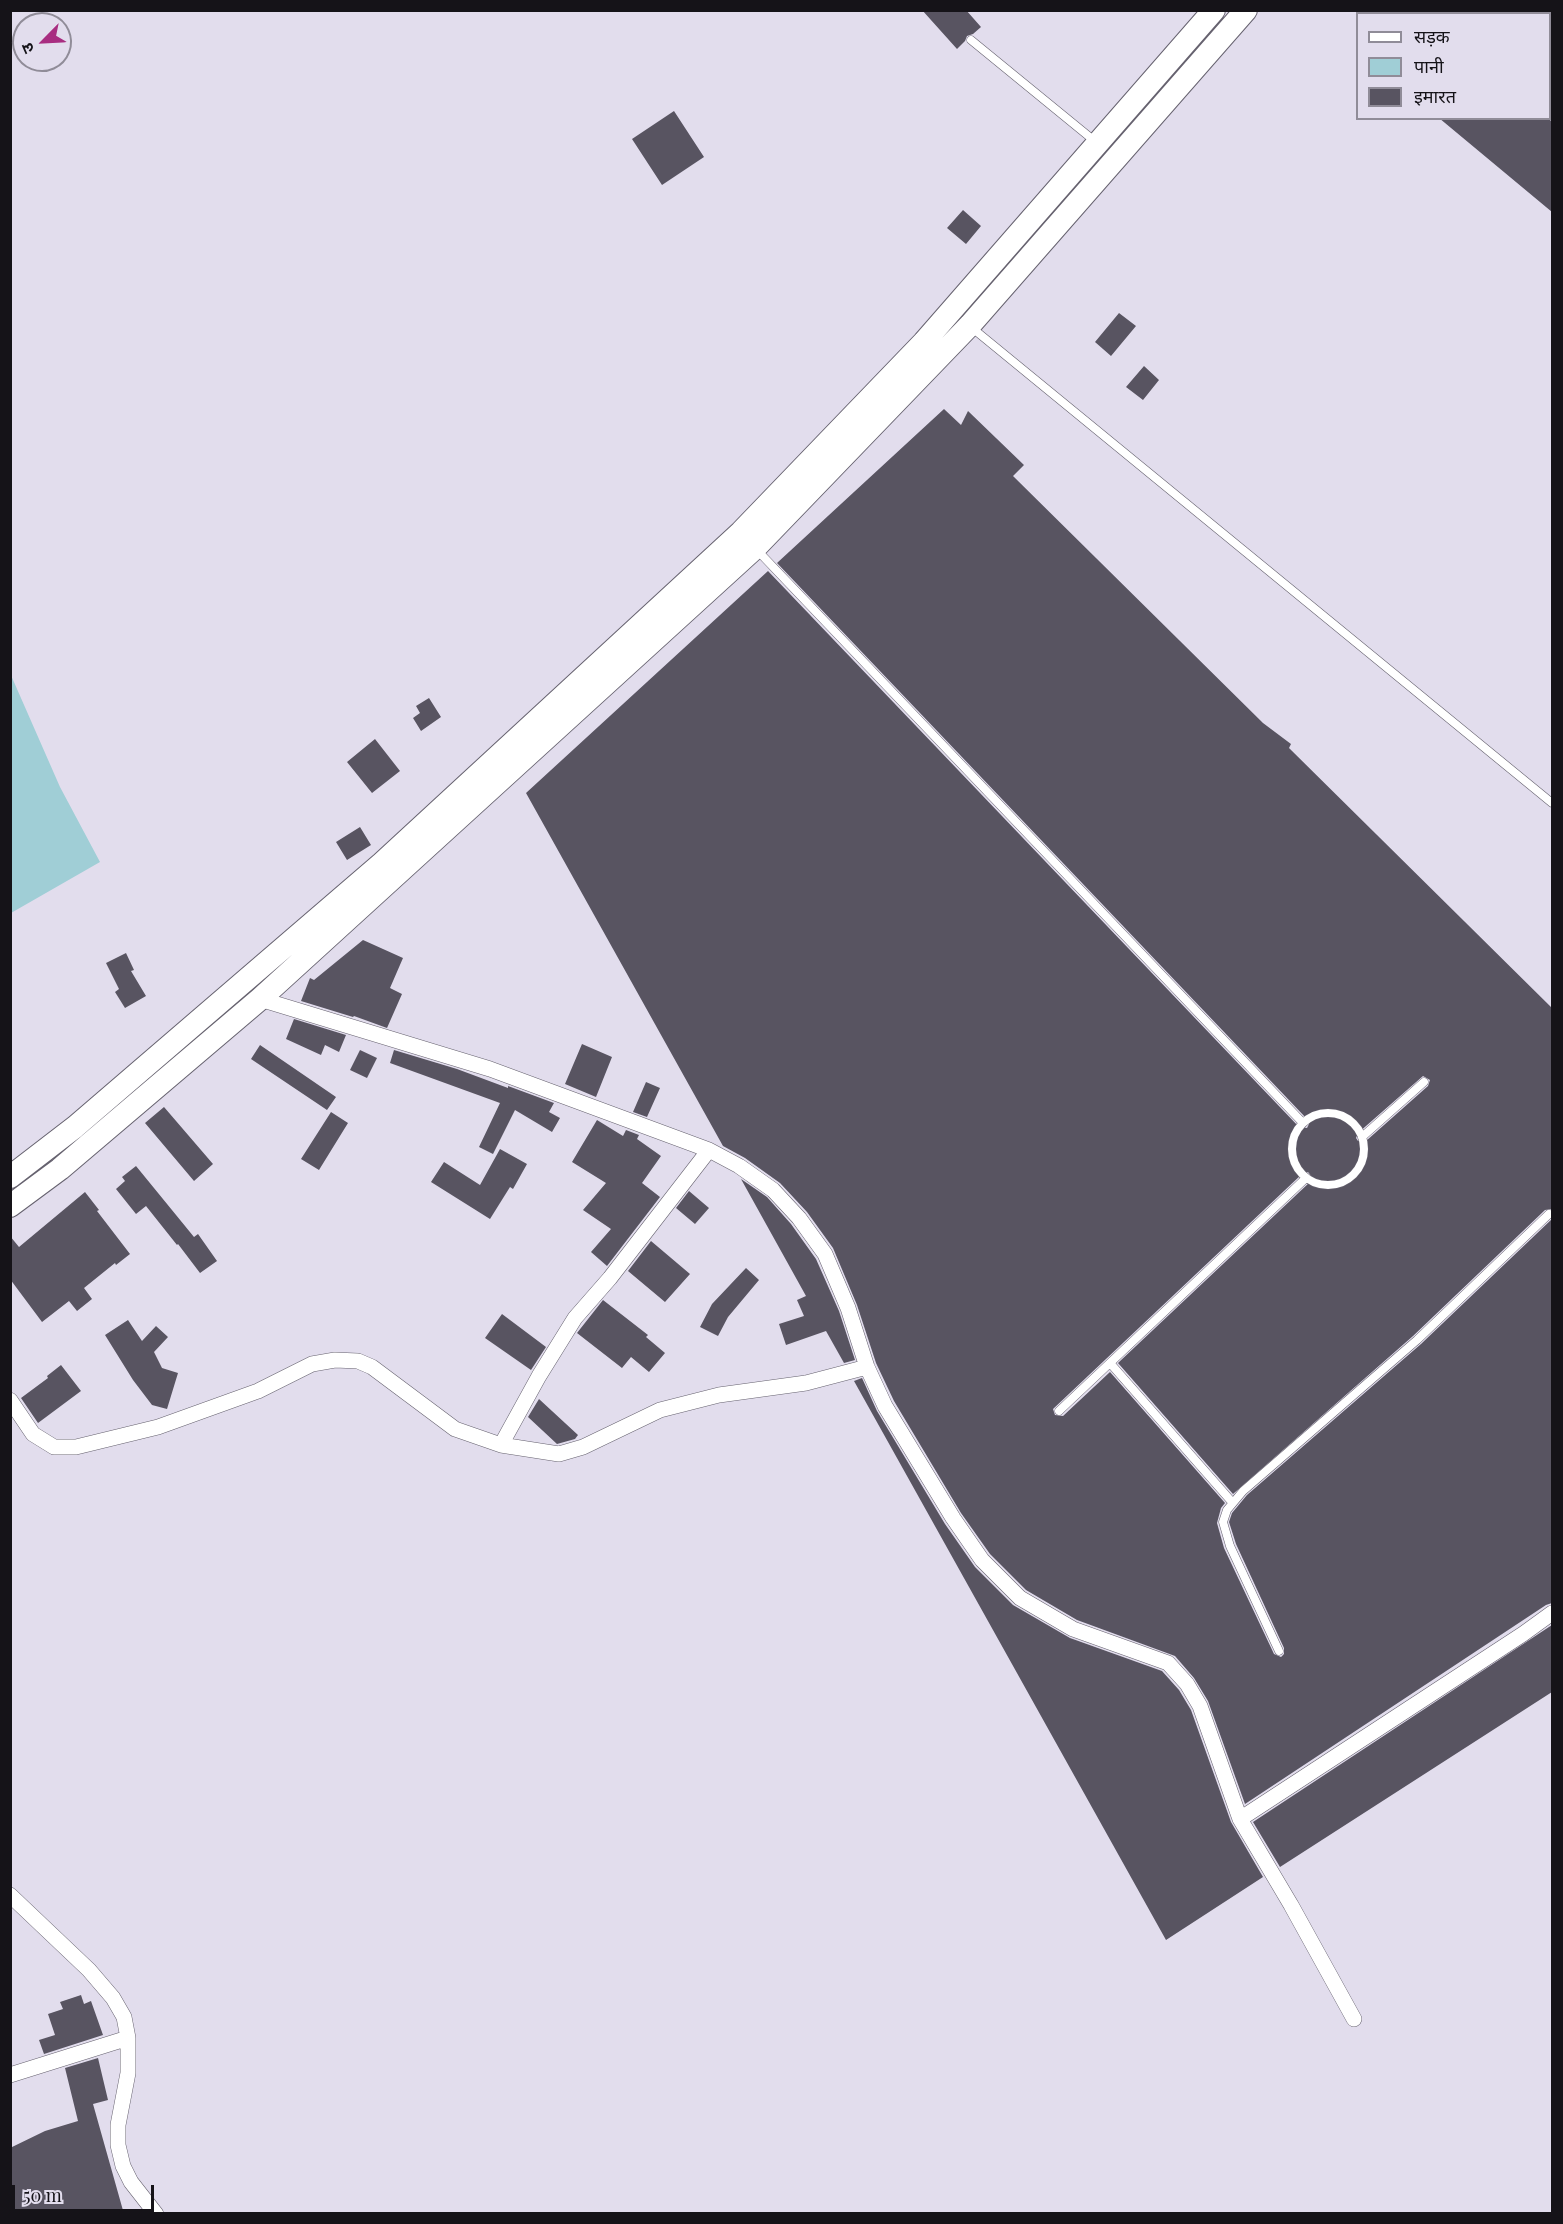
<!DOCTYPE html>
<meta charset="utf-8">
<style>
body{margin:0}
#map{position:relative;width:1563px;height:2224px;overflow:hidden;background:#e2dded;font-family:"Playfair Display","Noto Sans Devanagari",serif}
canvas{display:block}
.frame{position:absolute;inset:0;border:12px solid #151318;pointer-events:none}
.legend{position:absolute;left:1356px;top:12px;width:195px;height:108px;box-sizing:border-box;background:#e2dded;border:2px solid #908c98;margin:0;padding:8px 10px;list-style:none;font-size:18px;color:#151318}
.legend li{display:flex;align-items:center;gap:12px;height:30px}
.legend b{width:30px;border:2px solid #908c98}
.north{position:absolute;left:12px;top:12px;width:60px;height:60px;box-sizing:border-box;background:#e2dded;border:2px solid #908c98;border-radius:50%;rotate:246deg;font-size:16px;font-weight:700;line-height:24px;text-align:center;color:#151318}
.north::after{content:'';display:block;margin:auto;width:21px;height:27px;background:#a82d81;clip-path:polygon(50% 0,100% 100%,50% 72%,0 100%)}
.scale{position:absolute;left:12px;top:2185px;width:142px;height:27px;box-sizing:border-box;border:3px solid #151318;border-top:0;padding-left:8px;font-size:18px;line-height:21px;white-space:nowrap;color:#151318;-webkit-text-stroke:4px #e2dded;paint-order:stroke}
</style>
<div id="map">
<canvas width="1563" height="2224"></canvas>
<div class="frame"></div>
<ul class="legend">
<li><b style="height:8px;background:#fff"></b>सड़क</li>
<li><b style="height:16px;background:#a0ced6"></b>पानी</li>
<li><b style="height:16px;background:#585461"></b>इमारत</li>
</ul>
<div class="north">उ</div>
<div class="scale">50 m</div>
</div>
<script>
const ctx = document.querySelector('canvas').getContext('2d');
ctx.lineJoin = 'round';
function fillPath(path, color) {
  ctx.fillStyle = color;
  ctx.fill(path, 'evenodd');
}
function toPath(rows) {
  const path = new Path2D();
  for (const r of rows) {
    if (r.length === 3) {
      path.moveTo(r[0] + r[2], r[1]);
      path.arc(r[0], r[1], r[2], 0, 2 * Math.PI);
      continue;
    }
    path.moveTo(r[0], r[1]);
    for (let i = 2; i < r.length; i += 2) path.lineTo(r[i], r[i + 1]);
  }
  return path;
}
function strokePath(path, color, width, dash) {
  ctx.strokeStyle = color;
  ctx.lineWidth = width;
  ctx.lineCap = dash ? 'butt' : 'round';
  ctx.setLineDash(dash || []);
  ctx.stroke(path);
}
fillPath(toPath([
 [10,673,60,787,100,862,11,913]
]), '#a0ced6');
fillPath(toPath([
 [922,10,966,10,981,27,973,34,967,36,965,41,957,49],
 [674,111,704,157,662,185,632,139],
 [1439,118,1548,118,1552,122,1552,212],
 [963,210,981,226,966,244,947,228],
 [1119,313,1136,326,1111,356,1095,342],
 [1144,366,1159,380,1143,400,1126,387],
 [944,409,961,425,968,411,1024,465,1013,476,1263,723,1291,744,1289,748,1552,1008,1552,1209,1545,1210,1413,1336,1233,1494,1118,1363,1310,1182,1312,1177,1308,1172,1302,1174,1053,1409,1055,1415,1063,1416,1110,1372,1225,1503,1221,1508,1217,1523,1224,1548,1274,1654,1281,1657,1284,1654,1284,1648,1236,1544,1229,1522,1232,1513,1247,1495,1421,1344,1552,1219,1552,1603,1546,1605,1245,1804,1208,1701,1194,1678,1175,1656,1077,1620,1026,1590,990,1554,961,1513,894,1401,876,1363,857,1305,833,1248,807,1212,780,1183,745,1158,723,1146,526,793,768,571,1299,1127,1307,1128,1309,1124,1307,1119,777,563],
 [1423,1076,1430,1080,1428,1086,1366,1141,1358,1141,1356,1138,1358,1133],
 [429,698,441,717,421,731,413,718,420,713,416,706],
 [375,739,400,771,372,793,347,762],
 [360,827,371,845,347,860,336,842],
 [363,940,403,958,390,988,402,994,387,1028,354,1016,353,1017,301,1001,310,978,314,980],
 [126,953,134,970,131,971,146,996,125,1008,115,992,119,989,106,963],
 [294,1019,346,1035,339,1052,325,1045,321,1055,286,1039],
 [582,1044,612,1057,596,1097,565,1084],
 [260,1045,336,1097,327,1110,251,1059],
 [360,1050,377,1058,367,1078,350,1070],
 [394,1050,457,1069,508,1088,508,1086,554,1103,549,1112,560,1118,552,1132,515,1110,493,1154,479,1147,500,1103,390,1063],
 [646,1082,660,1088,647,1117,633,1112],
 [164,1107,213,1164,194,1181,145,1123],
 [331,1112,348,1123,319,1170,301,1159],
 [597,1120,623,1136,626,1130,639,1135,637,1139,661,1156,642,1183,660,1197,607,1266,591,1252,611,1229,583,1210,606,1183,572,1162],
 [500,1149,527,1164,513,1189,510,1187,490,1219,431,1182,444,1162,480,1185],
 [136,1166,194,1237,198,1234,217,1261,200,1273,178,1244,177,1245,146,1206,136,1214,116,1189,125,1181,122,1177],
 [741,1179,767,1197,791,1224,816,1259,839,1311,855,1360,844,1363,826,1331,786,1345,779,1324,804,1316,797,1300,806,1296],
 [689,1191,709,1208,695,1224,676,1208],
 [85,1192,99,1210,97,1211,130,1254,116,1265,115,1263,84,1288,92,1299,77,1311,69,1301,42,1322,10,1279,10,1236,19,1247],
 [651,1241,690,1274,665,1302,628,1271],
 [746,1268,759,1280,728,1317,718,1336,700,1327,712,1304],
 [603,1300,648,1335,646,1337,665,1353,649,1372,631,1357,622,1368,577,1333],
 [502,1314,546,1347,531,1370,485,1338],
 [128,1320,142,1341,156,1326,168,1337,154,1352,162,1368,178,1373,167,1409,152,1405,133,1380,105,1335],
 [61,1365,81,1391,38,1423,21,1398,48,1378,47,1376],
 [862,1378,877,1411,945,1524,975,1567,1013,1605,1070,1638,1162,1671,1179,1690,1191,1710,1231,1822,1263,1877,1166,1940,854,1381],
 [539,1399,578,1435,575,1439,557,1444,528,1417],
 [1552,1625,1552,1692,1280,1867,1253,1822],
 [81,1995,84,2004,91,2001,103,2035,44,2054,39,2040,55,2035,48,2014,63,2009,60,2002],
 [98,2058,108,2100,93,2104,124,2214,10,2214,10,2148,45,2131,78,2121,65,2068]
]), '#585461');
const lane = toPath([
 [971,40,1097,143],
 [971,327,1552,803],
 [757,550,1303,1123],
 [1328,1149,36],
 [1362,1137,1424,1082],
 [1110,1363,1232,1502],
 [1059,1411,1306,1178],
 [1279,1651,1230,1546,1223,1522,1227,1510,1243,1491,1417,1340,1549,1214]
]);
const street = toPath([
 [260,999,490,1069,709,1150,739,1166,773,1190,799,1218,825,1254,848,1308,867,1367,885,1406,953,1518,982,1560,1020,1598,1073,1629,1168,1663,1187,1684,1200,1706,1240,1819,1291,1905,1354,2019],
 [10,1400,33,1434,54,1447,76,1447,158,1427,258,1391,312,1364,335,1360,358,1361,372,1367,455,1429,501,1445,559,1454,583,1447,660,1410,719,1395,806,1383,867,1367],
 [501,1445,539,1376,575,1318,610,1278,709,1150],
 [1240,1819,1523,1634,1552,1613],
 [10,1895,89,1970,113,1998,124,2017,128,2038,128,2073,118,2125,118,2145,123,2166,131,2182,156,2214],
 [10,2075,128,2038]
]);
const primary = toPath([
 [10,1177,75,1127,382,863,741,532,924,342,1214,10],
 [10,1206,60,1169,260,999,755,548,970,325,1246,10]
]);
strokePath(lane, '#66626f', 9);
strokePath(street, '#66626f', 16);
strokePath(primary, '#66626f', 24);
strokePath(lane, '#fff', 8);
strokePath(street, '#fff', 15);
strokePath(primary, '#fff', 22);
</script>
